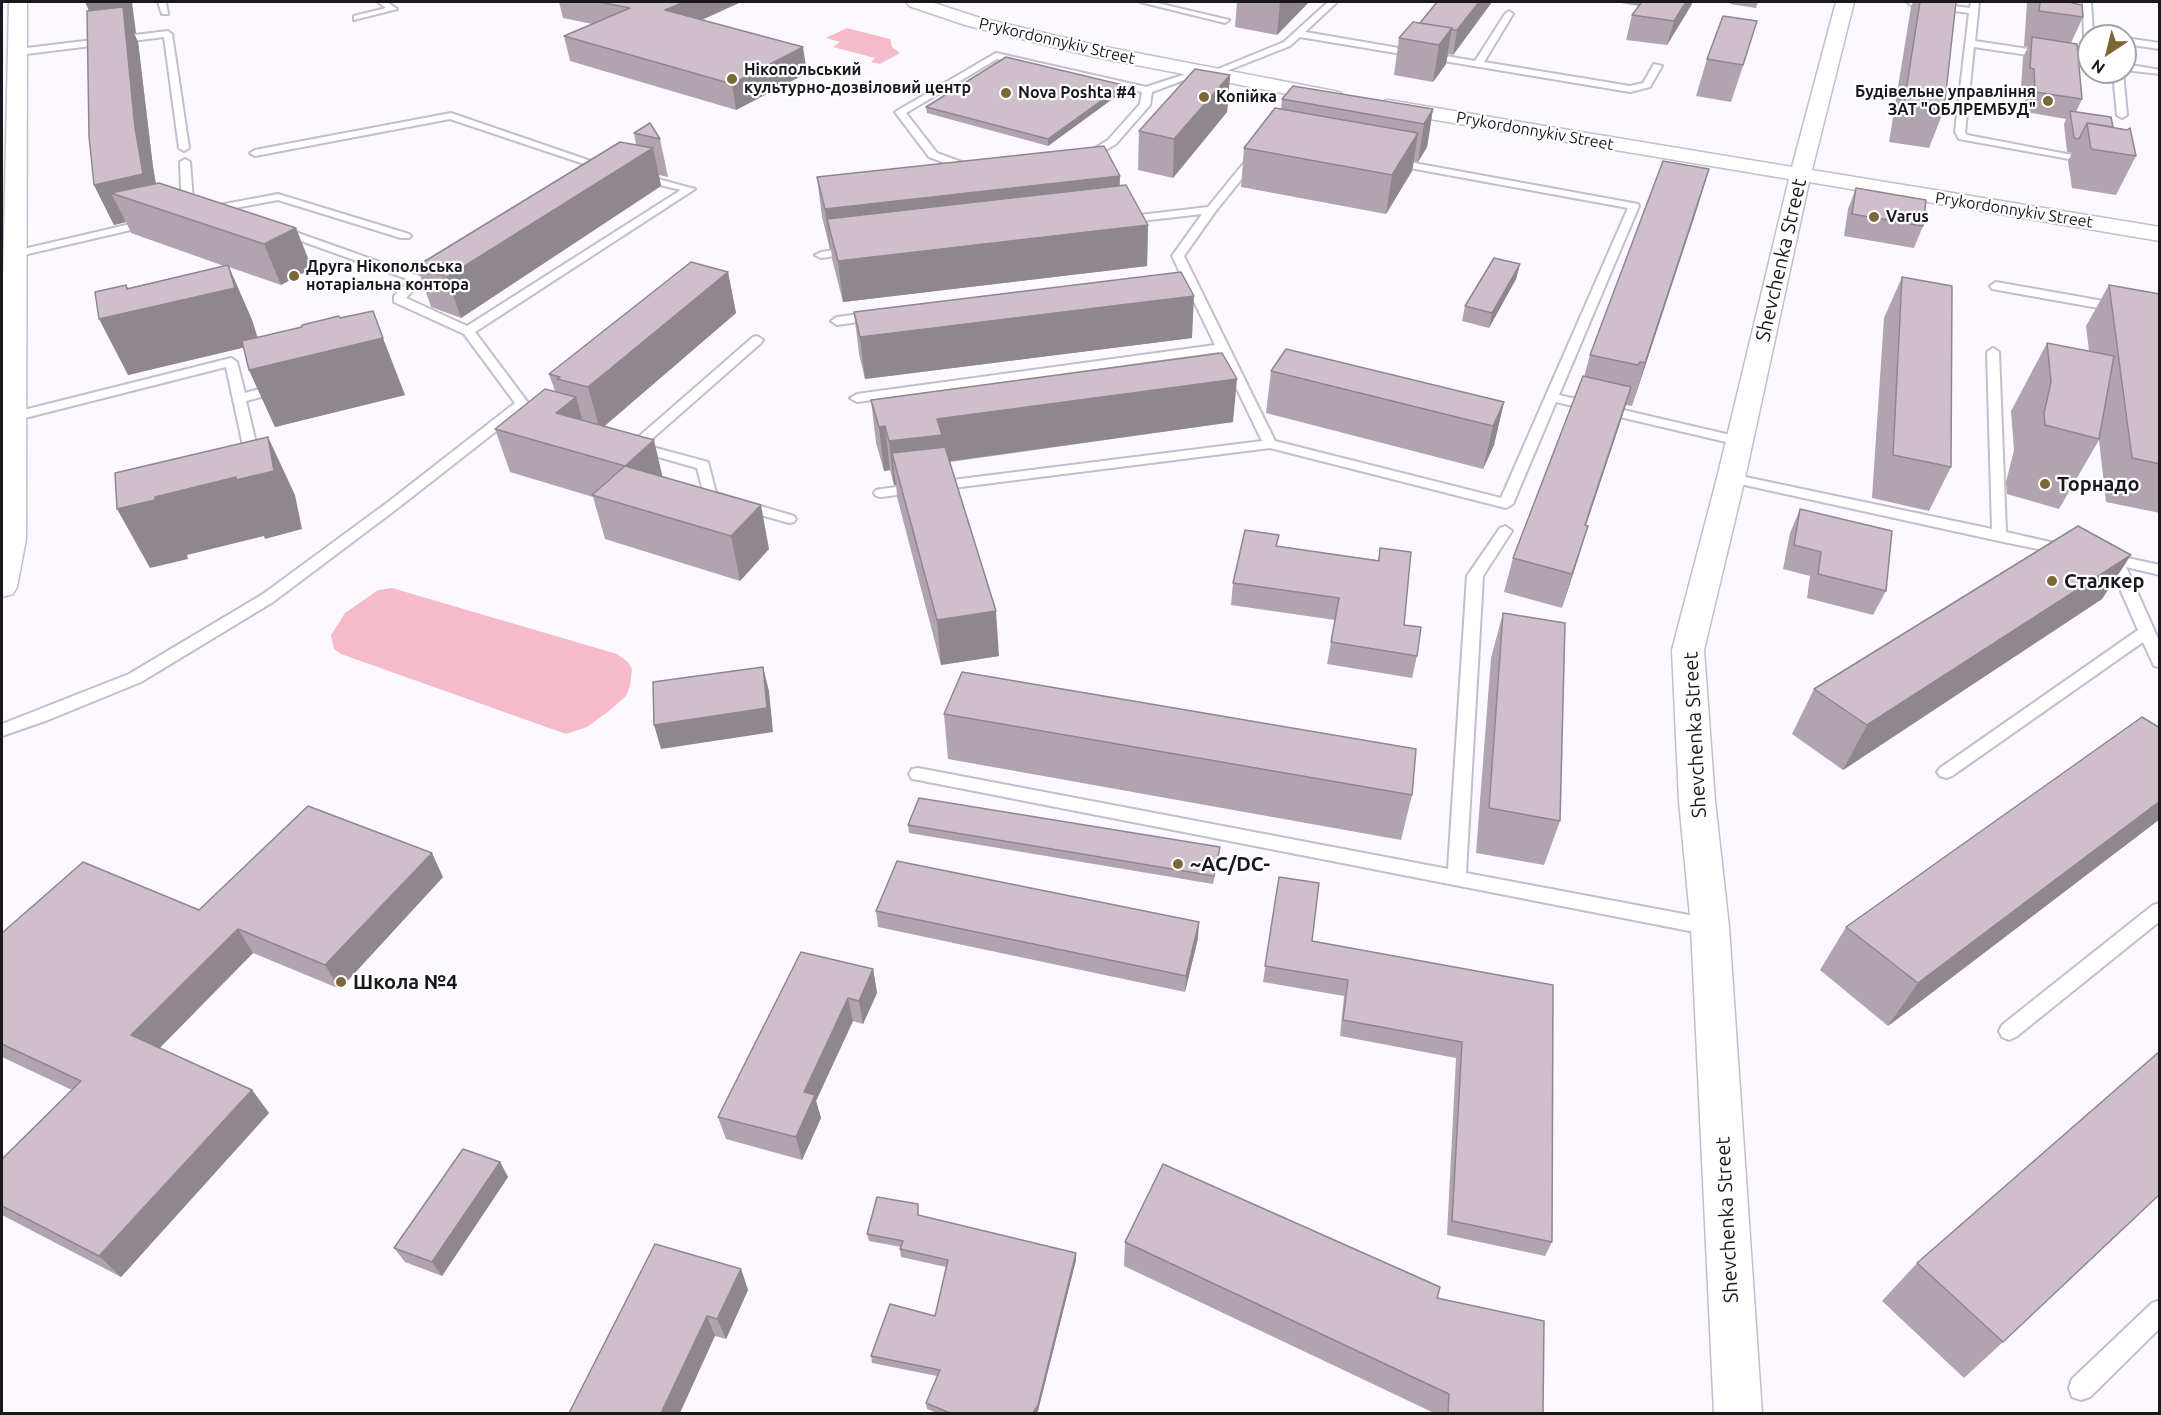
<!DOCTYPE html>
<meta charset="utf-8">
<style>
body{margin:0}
#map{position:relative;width:2161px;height:1415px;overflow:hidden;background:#fbf8ff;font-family:Ubuntu,sans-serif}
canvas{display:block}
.frame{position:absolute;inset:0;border:3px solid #1a171d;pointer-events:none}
.north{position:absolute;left:2077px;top:24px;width:60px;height:60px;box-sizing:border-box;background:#fff;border:2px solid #a3a2a5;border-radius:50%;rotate:215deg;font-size:16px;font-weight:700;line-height:24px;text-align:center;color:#1a171d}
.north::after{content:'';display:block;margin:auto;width:21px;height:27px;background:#7c6736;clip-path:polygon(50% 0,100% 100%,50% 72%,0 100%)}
</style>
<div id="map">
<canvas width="2161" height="1415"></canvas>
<div class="frame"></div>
<div class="north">N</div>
</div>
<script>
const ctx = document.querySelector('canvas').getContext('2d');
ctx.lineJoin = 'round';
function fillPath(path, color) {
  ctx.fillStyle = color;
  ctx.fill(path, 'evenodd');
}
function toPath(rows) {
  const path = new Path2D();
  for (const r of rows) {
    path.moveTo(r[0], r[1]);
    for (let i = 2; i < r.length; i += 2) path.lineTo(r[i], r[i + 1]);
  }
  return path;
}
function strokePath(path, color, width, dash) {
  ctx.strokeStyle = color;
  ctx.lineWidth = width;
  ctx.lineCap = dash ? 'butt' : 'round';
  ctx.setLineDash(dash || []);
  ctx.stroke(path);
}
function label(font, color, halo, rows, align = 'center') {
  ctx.font = font + ' Ubuntu,sans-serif';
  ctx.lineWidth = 4.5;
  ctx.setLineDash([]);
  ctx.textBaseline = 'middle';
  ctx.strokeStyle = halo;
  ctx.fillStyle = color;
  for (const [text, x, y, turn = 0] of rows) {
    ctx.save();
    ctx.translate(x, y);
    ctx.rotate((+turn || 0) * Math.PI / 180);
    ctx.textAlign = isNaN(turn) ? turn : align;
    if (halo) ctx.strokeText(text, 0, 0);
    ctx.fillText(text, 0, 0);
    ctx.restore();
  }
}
fillPath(toPath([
 [847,28,890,39,892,47,900,53,880,64,871,62,875,58,833,47,840,42,826,38],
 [392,588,617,654,628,662,632,669,630,686,626,696,609,711,587,727,566,734,341,654,334,649,331,635,345,613,378,590]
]), '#f6bbca');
const lane = toPath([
 [158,2,166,2,168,14,162,14,158,2],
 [378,2,387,2,397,9,354,20,354,16,386,8,378,2],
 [1140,2,1153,2,1229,20,1225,23,1140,2],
 [1328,2,1337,2,1305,32,1475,61,1505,14,1509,11,1513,14,1484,62,1630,86,1643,83,1654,64,1662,66,1650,87,1630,92,1300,37,1290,46,1214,76,1206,74,1284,42,1328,2],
 [1907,2,1925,2,1970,8,1971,2,1979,2,1975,41,2089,58,2089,64,1974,47,1965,132,1967,135,2093,159,2097,160,2097,164,1959,139,1955,132,1969,13,1911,5,1907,2],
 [2083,2,2091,2,2093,34,2097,36,2089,36,2089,39,2084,36,2083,2],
 [168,31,172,34,189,148,184,151,179,148,164,37,18,55,13,52,18,49,168,31],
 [2125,38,2160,43,2160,49,2125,44,2125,38],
 [996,53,1146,87,1198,70,1206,72,1152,92,1150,105,1116,144,1085,162,1081,161,1081,157,1108,140,1140,104,1142,92,997,59,906,113,937,153,975,167,975,171,967,171,929,157,895,112,996,53],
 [2125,64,2160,70,2160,74,2125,70,2125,64],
 [2113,72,2123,72,2127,115,2122,118,2117,115,2113,72],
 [451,113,614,169,605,171,450,119,255,156,250,153,255,150,451,113],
 [1256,152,1261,155,1215,212,1184,256,1275,441,1501,498,1628,208,1388,164,1387,162,1392,159,1638,204,1639,206,1559,395,1739,437,1746,441,1739,445,1556,402,1513,504,1506,508,1270,448,881,497,876,496,874,493,876,490,881,489,1262,441,1219,352,857,402,850,398,857,394,1215,345,1172,256,1202,214,1123,223,1117,220,1123,217,1208,207,1252,153,1256,152],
 [185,159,190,162,194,214,188,217,182,214,180,162,185,159],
 [639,174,695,189,475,332,529,404,527,407,398,508,273,602,141,682,48,720,2,736,2,724,129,674,263,594,388,502,515,403,464,334,394,302,394,296,410,280,276,232,276,228,284,228,422,277,422,281,406,298,467,326,681,190,635,179,635,175,639,174],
 [278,194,409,234,411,236,409,238,401,238,278,200,219,211,214,208,219,205,278,194],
 [148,220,154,223,152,225,15,257,9,254,15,251,148,220],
 [853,248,857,249,857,253,821,258,815,255,821,252,853,248],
 [1996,282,2160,311,2160,319,1992,289,1990,286,1996,282],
 [876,312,880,313,880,319,837,325,831,321,837,317,876,312],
 [757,336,763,340,761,343,645,445,708,462,716,493,794,516,796,519,794,522,789,523,705,499,697,468,630,449,628,446,753,337,757,336],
 [1993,348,1999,352,2006,532,2072,547,2074,550,2072,553,2067,555,1999,541,1731,482,1724,478,1731,474,1992,529,1987,352,1993,348],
 [231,358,237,362,245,393,281,383,287,387,286,390,246,401,261,464,259,467,249,467,247,464,226,367,13,421,6,417,8,414,231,358],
 [1505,526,1512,531,1483,576,1466,873,1710,919,1717,922,1719,927,1717,932,1710,935,918,780,912,779,909,774,912,769,918,768,1448,869,1467,576,1500,528,1505,526],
 [2104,553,2160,565,2160,575,2126,567,2160,643,2160,667,2154,666,2143,642,1952,776,1946,778,1940,776,1937,772,1940,768,2138,630,2109,564,2099,561,2097,558,2104,553],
 [2160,903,2160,921,2016,1037,2009,1040,2002,1037,1999,1031,2002,1025,2153,905,2160,903],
 [2160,1300,2160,1328,2090,1397,2081,1400,2072,1397,2069,1388,2072,1379,2152,1303,2160,1300]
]);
const secondary = toPath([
 [9,2,27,2,26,539,17,587,13,594,2,597,2,327,9,2],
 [906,2,931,2,977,17,1095,45,1334,91,1341,93,1344,97,1341,101,1334,103,1095,57,965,25,909,6,906,2],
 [1836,2,1854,2,1812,170,2160,227,2160,241,1809,182,1745,478,1704,650,1715,801,1729,927,1762,1414,1714,1414,1691,927,1679,801,1672,650,1717,478,1789,179,1388,112,1381,110,1378,106,1381,102,1388,100,1792,167,1836,2]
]);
strokePath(lane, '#c4bdce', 4);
strokePath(secondary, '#c4bdce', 3);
fillPath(lane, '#fff');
fillPath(secondary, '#fff');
fillPath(toPath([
 [559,2,741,2,702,20,807,73,736,110,570,61,564,36,592,24,563,18],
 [1237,2,1309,2,1277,35,1235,27],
 [1437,2,1492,2,1453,55,1448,54,1446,64,1433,82,1394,75,1399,38,1420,23],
 [1615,2,1692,2,1692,4,1667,45,1626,40,1632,15,1639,6],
 [1731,2,1758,2,1756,8,1730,4],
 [1913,2,1956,2,1944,110,1929,148,1889,142,1911,7],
 [2027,2,2072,2,2072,3,2083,17,2071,43,2082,99,2076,112,2113,127,2136,156,2116,195,2072,188,2068,161,2072,153,2067,152,2064,124,2066,119,2026,112,2025,89,2021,88,2023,57,2028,47,2024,46],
 [89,11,136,33,134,33,138,42,153,167,156,184,312,268,281,285,229,267,252,320,258,338,340,318,405,395,275,427,249,370,244,347,128,375,126,285,128,288,224,266,131,233,126,222,114,225,94,185],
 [1746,57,1731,102,1696,96,1707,59],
 [1230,75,1227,112,1173,178,1138,170,1139,131],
 [1122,92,1048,146,927,113,926,107],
 [1282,99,1433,109,1427,147,1418,162,1414,161,1412,171,1386,214,1241,187,1244,148,1281,109],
 [634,133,660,139,668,177,659,175,661,186,461,318,431,307,417,266,636,145],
 [1709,169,1632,406,1626,405,1586,525,1588,526,1562,608,1504,592,1513,558,1584,377,1590,355],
 [817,177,1120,186,1148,225,1147,266,843,302,832,259,831,249,830,249,822,217],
 [1856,188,1923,226,1914,248,1844,236,1848,209],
 [1520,264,1516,279,1489,328,1462,321,1465,306],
 [728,272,736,313,604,426,663,477,769,549,740,581,605,539,593,497,510,472,495,429,555,391,549,374],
 [1902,277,1951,467,1929,511,1872,498,1884,318],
 [2109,285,2160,294,2160,513,2106,502,2099,440,2059,509,2007,494,2006,482,2014,450,2011,411,2047,343,2089,351,2086,326],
 [854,312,1192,338,865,379,859,354],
 [1271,371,1504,402,1494,445,1483,469,1266,413],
 [871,400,1233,422,950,462,999,656,941,665,897,497,896,485,894,485,890,470,884,471,876,443],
 [1800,509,1886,591,1873,615,1807,598,1810,576,1783,569,1790,533],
 [1278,547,1378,560,1380,548,1404,625,1417,656,1412,678,1327,664,1335,620,1231,605,1233,583],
 [2131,555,2102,599,1843,770,1792,734,1814,689],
 [1503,613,1560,821,1544,865,1476,853,1491,658],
 [944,714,1412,795,1401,840,948,759],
 [2160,728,2160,819,1888,1026,1820,970,1846,927],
 [908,825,1219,855,1213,884,909,833],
 [443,877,340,989,253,953,159,1048,252,1090,269,1113,121,1277,2,1215,2,1159,72,1090,2,1057,2,933,199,910],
 [1279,877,1312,941,1553,985,1552,1242,1545,1256,1447,1235,1456,1058,1340,1036,1344,996,1263,982],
 [876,911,1198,938,1185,992,878,927],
 [873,969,877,993,863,1024,853,1021,816,1101,821,1118,802,1160,726,1139,718,1117],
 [500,1162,508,1177,442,1276,405,1262,394,1248],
 [919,1216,1076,1253,1076,1260,1037,1413,937,1413,927,1409,926,1403,937,1376,872,1363,871,1356,935,1316,946,1267,901,1257,900,1249,901,1247,869,1241,867,1234],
 [1125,1242,1543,1413,1434,1413,1124,1266],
 [1917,1263,2003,1342,1964,1378,1882,1301],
 [741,1269,748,1290,726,1339,715,1336,569,1413]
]), '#b1a4af');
fillPath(toPath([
 [85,2,132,2,136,33,134,33,138,42,153,167,160,210,111,193,126,222,114,225,94,185,99,33],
 [684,2,741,2,670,34,665,10],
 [1280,2,1309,2,1277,35],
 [1479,2,1492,2,1453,55,1457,30],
 [1686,2,1692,2,1692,4,1667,45,1674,21],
 [1452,28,1446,64,1433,82,1439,45],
 [803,47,807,73,736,110,732,84],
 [1230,75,1227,112,1173,178,1174,139],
 [1123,85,1122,92,1048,146,1048,139],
 [1433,109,1427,147,1418,162,1424,124],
 [1418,133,1412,171,1386,214,1392,175],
 [653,148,661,186,461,318,447,277],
 [1709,169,1697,209,1632,406,1645,363],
 [1120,176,1119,215,827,219,831,249,830,249,825,209],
 [1148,225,1147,266,843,302,838,261],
 [296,228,312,268,281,285,264,244],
 [1520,264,1516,279,1489,328,1492,313],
 [228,265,252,320,259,344,128,375,99,319,127,289,126,285,138,310],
 [728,272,736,313,600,430,588,387],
 [1194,296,1192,338,865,379,860,337],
 [383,338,405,395,275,427,249,370],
 [1237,379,1233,422,944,462,892,453,896,485,894,485,889,441,937,419],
 [1631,387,1621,420,1575,558,1585,525],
 [576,397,588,440,556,413],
 [1504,402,1494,445,1483,469,1493,426],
 [885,426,890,470,884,471,879,427],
 [268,437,295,495,302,529,265,539,264,536,187,555,188,559,150,568,117,509,155,497],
 [654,440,664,483,625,466],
 [761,505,769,549,740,581,731,536],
 [1588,526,1578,559,1562,608,1572,574],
 [2131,555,2102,599,1843,770,1867,725],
 [996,611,999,656,941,665,937,620],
 [763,667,769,691,773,732,661,749,654,725],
 [2160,801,2160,819,1888,1026,1918,983],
 [432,853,443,877,340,989,325,965],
 [1199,922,1198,938,1185,992,1186,976],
 [238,929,253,953,150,1058,131,1035],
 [873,969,877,993,863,1024,859,1001],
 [848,998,853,1021,816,1101,821,1118,802,1160,796,1137,804,1092],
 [252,1090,269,1113,121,1277,99,1256],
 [500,1162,508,1177,442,1276,432,1262],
 [1076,1253,1076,1260,1038,1411,1037,1413,1033,1413],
 [741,1269,748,1290,726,1339,717,1319],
 [707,1316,715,1336,680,1413,661,1413]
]), '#90868e');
const building = toPath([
 [599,2,684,2,665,10,803,47,732,84,564,36,630,8,599,2],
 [1437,2,1479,2,1457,30,1452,30,1452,28,1420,23,1437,2],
 [1642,2,1686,2,1674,21,1632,15,1642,2],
 [1920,2,1956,2,1944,110,1904,104,1920,2],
 [2040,2,2072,2,2072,3,2082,5,2083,17,2039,11,2040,2],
 [123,7,135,128,143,174,94,185,89,136,87,11,123,7],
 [1723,16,1757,21,1743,65,1707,59,1723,16],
 [1413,22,1452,28,1439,45,1399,38,1413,22],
 [2032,37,2077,44,2082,99,2035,92,2034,69,2030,68,2032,37],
 [1006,57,1123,85,1048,139,926,107,1006,57],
 [1195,69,1230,75,1174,139,1139,131,1195,69],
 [1293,86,1433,109,1424,124,1282,99,1293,86],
 [1275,108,1418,133,1392,175,1244,148,1275,108],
 [2070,111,2111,117,2113,127,2087,123,2079,139,2074,138,2070,111],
 [650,123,660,139,634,133,650,123],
 [2087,123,2127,130,2130,128,2136,156,2091,149,2087,123],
 [620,142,653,148,447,277,417,266,620,142],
 [1104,146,1120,176,825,209,817,177,1104,146],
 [1663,161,1709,169,1645,363,1640,362,1638,365,1590,355,1663,161],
 [159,183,296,228,264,244,111,193,159,183],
 [1126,185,1148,225,838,261,827,219,1126,185],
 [1856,188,1926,200,1923,226,1852,214,1856,188],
 [1494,258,1520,264,1492,313,1465,306,1494,258],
 [691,262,728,272,588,387,557,379,560,377,549,374,691,262],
 [228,265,235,288,99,319,95,292,126,285,127,289,228,265],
 [1181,272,1194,296,860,337,854,312,1181,272],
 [1902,277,1952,286,1951,467,1893,455,1902,277],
 [2109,285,2160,294,2160,464,2132,458,2109,285],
 [373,311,383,338,249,370,242,341,302,327,302,325,339,316,340,318,373,311],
 [2047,343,2114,356,2099,439,2045,425,2044,413,2051,382,2047,343],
 [1286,349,1504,402,1493,426,1271,371,1286,349],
 [1222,353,1237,379,937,419,942,435,889,441,885,426,879,427,871,400,1222,353],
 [1583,376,1631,387,1585,525,1588,526,1572,574,1513,558,1583,376],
 [545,389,576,397,556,413,654,440,625,466,495,429,545,389],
 [268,437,274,471,236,480,236,477,155,497,155,500,117,509,115,473,268,437],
 [945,447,996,611,937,620,892,453,945,447],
 [625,466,761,505,731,536,592,495,625,466],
 [1800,509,1892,531,1886,591,1818,574,1821,552,1794,545,1800,509],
 [2078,526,2131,555,1867,725,1814,689,2078,526],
 [1245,530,1279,535,1276,546,1379,561,1380,548,1411,552,1404,625,1421,627,1417,656,1331,642,1339,598,1233,583,1245,530],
 [1503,613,1565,623,1560,821,1489,808,1503,613],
 [763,667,767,708,654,725,653,682,763,667],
 [962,672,1416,749,1412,795,944,714,962,672],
 [2142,717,2160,728,2160,801,1918,983,1846,927,2142,717],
 [919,798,1220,847,1214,876,908,825,919,798],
 [308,806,432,853,325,965,238,929,131,1035,252,1090,99,1256,2,1206,2,1159,81,1081,2,1044,2,933,83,862,199,910,308,806],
 [897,861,1199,922,1186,976,876,911,897,861],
 [1279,877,1319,883,1312,941,1553,985,1552,1242,1452,1221,1462,1042,1343,1020,1348,980,1265,966,1279,877],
 [801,952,873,969,859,1001,848,998,804,1092,815,1095,796,1137,718,1117,801,952],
 [2160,1051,2160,1194,2003,1342,1917,1263,2160,1051],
 [463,1149,500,1162,432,1262,394,1248,463,1149],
 [1163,1164,1440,1287,1437,1298,1544,1321,1543,1413,1448,1413,1449,1394,1125,1242,1163,1164],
 [877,1197,918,1204,918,1215,1076,1253,1038,1405,1033,1413,950,1413,926,1403,940,1370,871,1356,890,1304,935,1316,948,1260,900,1249,903,1241,867,1234,877,1197],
 [655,1244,741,1269,717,1319,707,1316,661,1413,569,1413,655,1244]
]);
fillPath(building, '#cebfcb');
strokePath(building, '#90868e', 1.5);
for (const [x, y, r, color] of [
 [732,79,6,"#7c6736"],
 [1006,93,6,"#7c6736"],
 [1204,97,6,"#7c6736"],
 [2048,101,6,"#7c6736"],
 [1874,217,6,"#7c6736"],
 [294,276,6,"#7c6736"],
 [2045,484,6,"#7c6736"],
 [2052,581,6,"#7c6736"],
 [1178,864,6,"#7c6736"],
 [341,982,6,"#7c6736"]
]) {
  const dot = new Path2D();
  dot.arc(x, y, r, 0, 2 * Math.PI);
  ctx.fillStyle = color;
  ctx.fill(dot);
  strokePath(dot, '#fff', 2);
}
label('16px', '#1a171d', '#fff', [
 ["Prykordonnykiv Street",1057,41,13],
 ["Prykordonnykiv Street",1535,131,10],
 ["Prykordonnykiv Street",2014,210,9]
]);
label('bold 16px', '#1a171d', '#fff', [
 ["Нікопольський",744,70],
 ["культурно-дозвіловий центр",744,88],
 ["Будівельне управління",2036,92,"right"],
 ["ЗАТ \"ОБЛРЕМБУД\"",2036,110,"right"],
 ["Nova Poshta #4",1018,93],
 ["Копійка",1216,97],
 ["Varus",1886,217],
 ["Друга Нікопольська",306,267],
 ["нотаріальна контора",306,285]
], 'left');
label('20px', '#1a171d', '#fff', [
 ["Shevchenka Street",1781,260,-77],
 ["Shevchenka Street",1695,735,-93],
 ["Shevchenka Street",1727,1220,-93]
]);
label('bold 20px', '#1a171d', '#fff', [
 ["Торнадо",2057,484],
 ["Сталкер",2064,581],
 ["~AC/DC-",1190,864],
 ["Школа №4",353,982]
], 'left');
</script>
